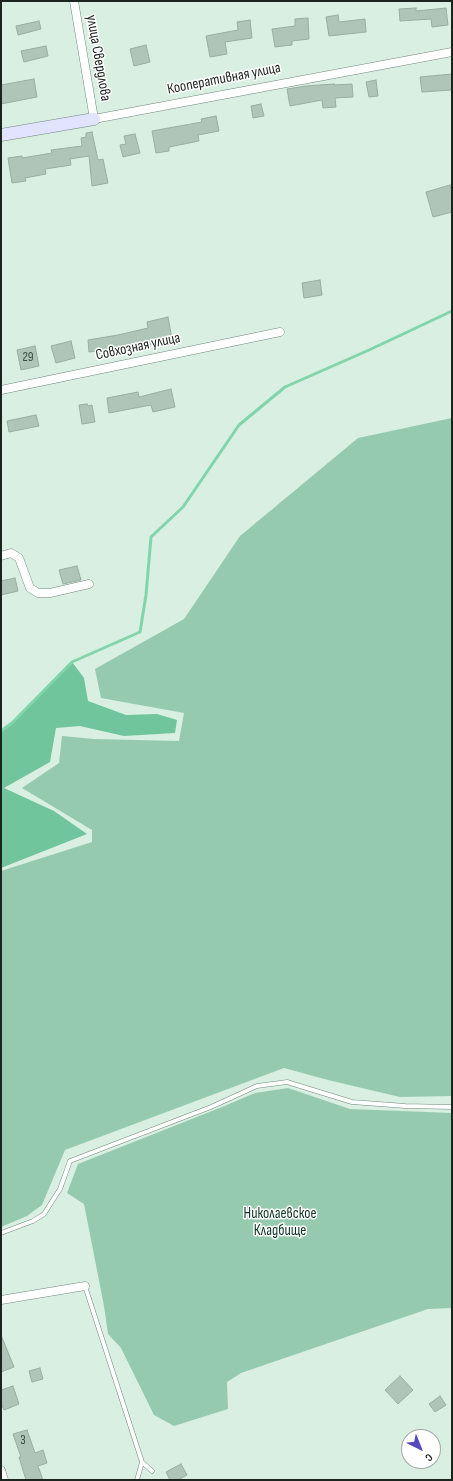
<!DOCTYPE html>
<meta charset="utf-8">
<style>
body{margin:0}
#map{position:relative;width:453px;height:1481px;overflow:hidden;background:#d8efe2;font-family:"Sofia Sans Condensed",sans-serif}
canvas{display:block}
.frame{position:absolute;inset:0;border:2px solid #1b241f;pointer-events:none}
.north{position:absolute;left:401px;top:1429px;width:40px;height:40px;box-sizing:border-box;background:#fff;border:1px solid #a4a7a5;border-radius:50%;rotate:137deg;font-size:11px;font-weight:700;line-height:16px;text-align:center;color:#1b241f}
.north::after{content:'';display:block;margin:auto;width:14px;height:18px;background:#5549c0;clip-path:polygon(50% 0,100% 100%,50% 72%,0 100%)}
</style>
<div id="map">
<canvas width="453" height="1481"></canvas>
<div class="frame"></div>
<div class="north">С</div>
</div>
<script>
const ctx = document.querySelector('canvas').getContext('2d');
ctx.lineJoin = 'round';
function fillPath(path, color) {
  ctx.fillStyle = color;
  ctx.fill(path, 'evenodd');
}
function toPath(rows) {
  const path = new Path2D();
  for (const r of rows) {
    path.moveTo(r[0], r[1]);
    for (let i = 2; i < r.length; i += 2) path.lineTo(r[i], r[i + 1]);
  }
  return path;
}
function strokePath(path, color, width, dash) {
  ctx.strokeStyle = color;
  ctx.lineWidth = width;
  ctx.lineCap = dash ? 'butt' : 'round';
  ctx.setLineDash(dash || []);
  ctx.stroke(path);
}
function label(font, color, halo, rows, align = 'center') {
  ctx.font = font + ' "Sofia Sans Condensed",sans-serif';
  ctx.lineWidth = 3;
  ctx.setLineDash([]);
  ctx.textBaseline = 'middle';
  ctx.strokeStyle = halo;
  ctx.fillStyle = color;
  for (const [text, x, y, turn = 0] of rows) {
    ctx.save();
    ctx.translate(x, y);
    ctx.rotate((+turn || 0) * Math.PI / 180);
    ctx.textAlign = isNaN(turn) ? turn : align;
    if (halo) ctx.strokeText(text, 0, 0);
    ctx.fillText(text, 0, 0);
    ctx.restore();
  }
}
fillPath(toPath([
 [452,418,452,1096,400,1097,328,1080,284,1068,65,1150,42,1205,27,1216,1,1227,1,871,92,842,92,830,22,788,59,763,62,736,94,739,179,741,184,713,101,698,95,669,184,619,240,536,358,438],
 [288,1088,350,1109,452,1113,452,1308,428,1309,241,1373,227,1382,228,1409,174,1426,154,1415,121,1348,108,1334,104,1306,84,1204,67,1193,78,1164,222,1107,255,1093]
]), '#96caaf');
fillPath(toPath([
 [72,662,84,678,88,701,126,715,157,714,177,720,175,733,124,736,80,726,56,728,50,762,4,788,54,811,87,834,1,868,1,731,12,723]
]), '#70c59c');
strokePath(toPath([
 [1,731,12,723,72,662,140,632,146,595,151,537,183,507,239,425,285,387,369,350,452,311]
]), '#80d5ab', 3);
const building = toPath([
 [416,8,416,11,446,8,448,25,432,27,431,19,400,21,399,9,416,8],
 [338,15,339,22,365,19,366,32,329,36,326,17,338,15],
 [308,18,309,39,292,41,292,45,275,47,272,29,295,26,295,19,308,18],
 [250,20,252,38,225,42,227,54,210,57,206,36,238,30,237,22,250,20],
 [39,21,41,29,18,35,16,26,39,21],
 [146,45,150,62,134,66,130,49,146,45],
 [46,46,48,56,24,62,21,51,46,46],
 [452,74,452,90,422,92,420,77,452,74],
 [34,79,37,97,1,104,1,85,34,79],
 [376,80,378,96,369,97,366,82,376,80],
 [334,84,334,85,352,84,353,97,335,98,336,107,323,108,322,100,290,106,287,89,306,86,334,84],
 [261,104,264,116,253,118,251,106,261,104],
 [216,116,219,131,198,135,199,141,169,147,169,151,156,153,152,131,202,122,201,119,216,116],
 [92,132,98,160,103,159,108,183,92,186,89,156,70,159,71,165,45,169,46,174,25,178,26,181,12,183,8,158,22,156,22,158,52,153,51,150,82,146,81,138,86,137,86,133,92,132],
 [135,134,140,153,123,157,120,145,126,144,124,136,135,134],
 [450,185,452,192,452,212,433,217,426,192,450,185],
 [320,280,322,295,304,298,302,283,320,280],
 [168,317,172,339,121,352,98,354,98,351,89,352,88,340,118,335,148,328,147,322,168,317],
 [71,341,75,358,56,363,51,346,71,341],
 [35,346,39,366,21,370,17,350,35,346],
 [171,389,175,407,153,412,151,405,109,413,107,398,138,392,139,397,171,389],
 [87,404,88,406,92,405,95,422,82,424,79,405,87,404],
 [36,415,39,426,9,432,7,421,36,415],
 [77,566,81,580,63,584,59,570,77,566],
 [15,578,18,591,1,595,1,581,15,578],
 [1,1335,14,1367,1,1372,1,1335],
 [40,1368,43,1379,32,1382,29,1371,40,1368],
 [400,1376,413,1390,398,1404,385,1390,400,1376],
 [13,1386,19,1404,4,1410,1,1403,1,1390,13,1386],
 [440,1396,446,1405,435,1412,429,1404,440,1396],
 [27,1430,35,1453,43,1450,47,1463,38,1466,43,1480,26,1480,19,1457,21,1457,13,1434,27,1430],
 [181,1464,187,1475,178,1480,170,1480,166,1472,181,1464]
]);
fillPath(building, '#afc5b8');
strokePath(building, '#98aea2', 1);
const lane = toPath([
 [1,1233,33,1221,44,1214,60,1189,70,1161,211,1107,257,1086,287,1082,352,1102,405,1106,452,1107],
 [85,1286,142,1462,152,1471],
 [137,1480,142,1462]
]);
const street = toPath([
 [74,1,94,119,452,52],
 [1,390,280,332],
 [1,556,11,553,19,558,30,588,38,593,50,593,89,584],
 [1,1300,85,1286],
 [1,1470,4,1480]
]);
const secondary = toPath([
 [1,135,94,119]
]);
strokePath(lane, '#73887d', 5);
strokePath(street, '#73887d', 9);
strokePath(secondary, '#73887d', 13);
strokePath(lane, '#fff', 4);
strokePath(street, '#fff', 8);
strokePath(secondary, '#e2e3fe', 12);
label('13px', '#404c45', null, [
 ["29",28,358],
 ["3",23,1441]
]);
label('15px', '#1b241f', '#fff', [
 ["улица Свердлова",98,58,80],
 ["Кооперативная улица",224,79,-11],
 ["Совхозная улица",138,347,-12]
]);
label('15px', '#0c3322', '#fff', [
 ["Николаевское",280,1214],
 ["Кладбище",280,1231]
]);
</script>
